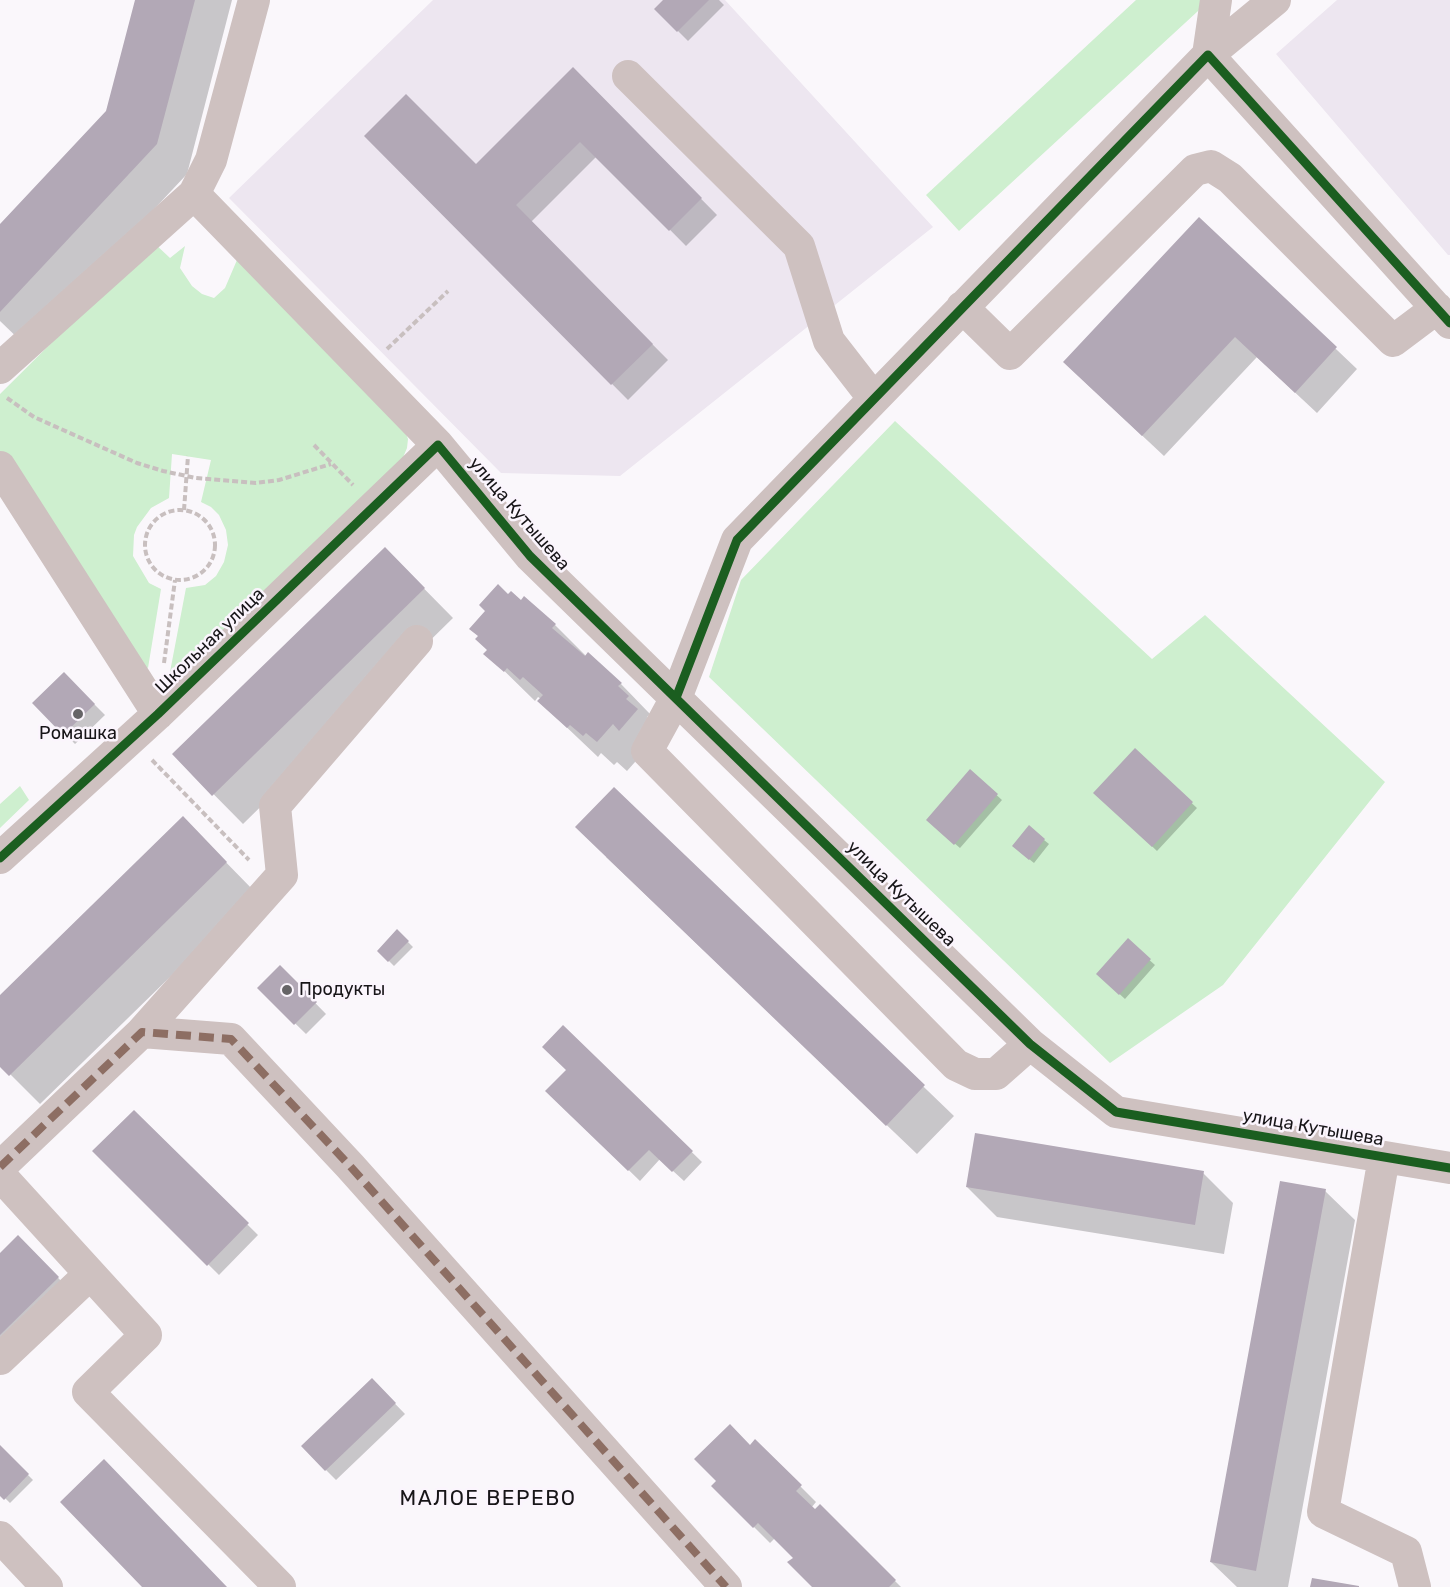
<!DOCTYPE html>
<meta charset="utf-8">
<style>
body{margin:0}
canvas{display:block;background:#faf7fb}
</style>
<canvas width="1450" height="1587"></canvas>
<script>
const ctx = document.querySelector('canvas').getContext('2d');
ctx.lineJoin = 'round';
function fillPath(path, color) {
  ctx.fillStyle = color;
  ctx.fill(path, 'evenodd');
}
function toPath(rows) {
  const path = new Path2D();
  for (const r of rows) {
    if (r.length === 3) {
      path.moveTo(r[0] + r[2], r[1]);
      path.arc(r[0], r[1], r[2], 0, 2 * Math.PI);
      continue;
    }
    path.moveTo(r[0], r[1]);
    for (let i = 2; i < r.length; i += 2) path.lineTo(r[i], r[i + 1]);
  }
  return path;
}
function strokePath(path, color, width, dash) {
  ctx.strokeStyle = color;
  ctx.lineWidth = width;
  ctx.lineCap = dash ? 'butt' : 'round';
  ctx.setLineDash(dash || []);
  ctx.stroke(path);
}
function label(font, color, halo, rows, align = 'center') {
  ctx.font = font + ' Rubik,sans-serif';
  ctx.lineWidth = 5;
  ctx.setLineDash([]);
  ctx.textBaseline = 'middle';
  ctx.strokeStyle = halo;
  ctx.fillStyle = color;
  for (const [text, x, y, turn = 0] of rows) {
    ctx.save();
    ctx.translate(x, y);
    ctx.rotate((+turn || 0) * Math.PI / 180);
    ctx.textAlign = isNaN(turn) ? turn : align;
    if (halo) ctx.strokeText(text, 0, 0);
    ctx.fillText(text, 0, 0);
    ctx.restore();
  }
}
fillPath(toPath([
 [433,0,725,0,933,227,620,476,501,473,229,198],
 [1337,0,1450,0,1450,255,1448,255,1276,54]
]), '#ede6f0');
fillPath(toPath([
 [1136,0,1210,0,959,231,926,195],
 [153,242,170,258,185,246,180,268,192,286,202,294,214,298,225,288,237,260,404,428,408,439,407,448,399,467,180,676,170,672,186,588,205,585,216,576,224,562,228,545,226,530,219,515,211,507,201,502,211,460,172,454,169,498,151,508,137,527,134,535,133,556,149,583,161,589,148,668,142,665,0,456,0,394],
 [895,421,1152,659,1205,615,1385,782,1223,985,1110,1063,709,677,741,580],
 [20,786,29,800,0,828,0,804]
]), '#ceefcf');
fillPath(toPath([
 [137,0,232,0,187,174,26,346,0,321,0,226,108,112],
 [665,0,719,0,724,5,688,41,656,9],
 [573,69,717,215,686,246,597,156,531,222,668,360,628,400,366,136,476,166],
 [1199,219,1357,369,1317,413,1257,357,1164,456,1086,383],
 [385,549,453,618,243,824,174,754],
 [508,596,555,625,586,656,621,684,650,714,647,717,657,726,643,753,627,771,617,762,614,765,601,753,598,757,539,701,541,699,538,697,535,701,486,653],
 [64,674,105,715,75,744,34,703],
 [1135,751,1197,808,1157,851,1096,793],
 [970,771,1002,800,960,848,932,824],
 [614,789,954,1116,917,1154,606,857],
 [1044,840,1049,844,1034,863,1019,851],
 [212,848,256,893,40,1104,0,1064,0,997],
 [398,932,413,947,394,966,379,951],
 [1128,941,1155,965,1125,999,1103,979],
 [280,967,326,1014,306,1034,259,988],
 [563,1027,702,1162,684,1181,660,1159,640,1181,547,1091,568,1070],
 [134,1112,258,1235,219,1275,94,1151],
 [1203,1173,1233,1203,1224,1254,997,1217,967,1187],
 [1325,1191,1355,1220,1288,1587,1237,1587,1211,1562],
 [18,1237,68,1288,0,1356,0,1255],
 [372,1380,405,1414,336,1480,303,1447],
 [755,1441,816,1502,811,1508,815,1511,820,1506,901,1587,814,1587,795,1558,775,1538,770,1543,713,1486],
 [0,1447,33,1480,10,1503,0,1493]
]), '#0003');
fillPath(toPath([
 [135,0,195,0,157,144,0,312,0,224,106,111],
 [663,0,709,0,677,32,654,9],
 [573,67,702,198,669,231,580,142,516,205,653,344,611,385,364,136,406,94,476,164],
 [1199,217,1337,347,1295,393,1235,337,1142,436,1063,362],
 [385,547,425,588,212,796,172,754],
 [498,584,508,594,511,591,521,600,524,596,556,624,552,628,585,656,588,652,622,683,618,686,629,696,626,699,638,709,619,731,613,724,597,742,586,733,583,736,570,725,567,728,537,701,543,695,523,677,520,680,507,668,504,672,483,654,487,650,475,639,478,636,469,629,485,611,479,605],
 [64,672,95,704,63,735,32,703],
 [1135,748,1193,802,1152,847,1093,793],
 [970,769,998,794,954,845,926,820],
 [614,787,925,1085,886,1126,575,827],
 [183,816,227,862,9,1076,0,1067,0,995],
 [1029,825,1045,839,1029,860,1012,846],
 [397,929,409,941,388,962,377,951],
 [1128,938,1151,959,1119,995,1096,974],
 [280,965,317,1002,294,1025,257,988],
 [563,1025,693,1151,672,1172,649,1150,628,1171,545,1091,566,1070,542,1047],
 [134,1110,249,1223,207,1266,92,1151],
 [975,1133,1204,1171,1195,1225,966,1187],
 [1280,1181,1326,1189,1256,1571,1210,1562],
 [18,1235,59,1277,0,1335,0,1253],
 [372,1378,396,1403,325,1471,301,1446],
 [730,1424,750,1445,755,1439,802,1485,796,1491,815,1509,820,1504,896,1580,889,1587,812,1587,787,1562,793,1558,758,1523,753,1528,711,1486,716,1481,694,1459],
 [0,1445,29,1474,4,1500,0,1496],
 [104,1459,227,1587,142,1587,60,1502],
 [1312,1578,1359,1586,1359,1587,1310,1587]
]), '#b2a8b6');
strokePath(toPath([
 [387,349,448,291],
 [7,398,34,417,137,463,163,471,196,478,256,483,279,480,331,464],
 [314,445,353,485],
 [184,510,188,456],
 [180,545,35],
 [164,663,175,580],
 [152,760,249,860]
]), '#c8bfbf', 4, [6, 3]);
strokePath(toPath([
 [1208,55,1275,0],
 [1208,55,1216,0],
 [628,76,799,246,829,341,874,399],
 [194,194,438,445,530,556,1030,1044,1116,1112,1450,1168],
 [962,307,1010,354,1195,170,1211,166,1230,178,1393,341,1437,308],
 [0,368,194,194,211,160,254,0],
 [0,467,158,714],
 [0,858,158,714,438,445],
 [142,1032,282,875,275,806,417,641],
 [1030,1044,996,1074,975,1074,956,1065,647,751,676,698,737,540,1208,55,1450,323],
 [1384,1157,1323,1512,1406,1552,1415,1587],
 [0,1167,142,1032,231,1039,350,1166,726,1587],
 [0,1175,146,1335,88,1392,280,1587],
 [0,1359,90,1274],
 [0,1537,47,1587]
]), '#cec1c0', 32);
strokePath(toPath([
 [0,1167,142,1032,231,1039,350,1166,726,1587]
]), '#8d6e63', 8, [15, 8]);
strokePath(toPath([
 [676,698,737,540,1208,55,1450,323],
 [0,858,158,714,438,445,530,556,1030,1044,1116,1112,1450,1168]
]), '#1b5e20', 9);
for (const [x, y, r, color] of [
 [78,714,6,"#666467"],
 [287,990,6,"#666467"]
]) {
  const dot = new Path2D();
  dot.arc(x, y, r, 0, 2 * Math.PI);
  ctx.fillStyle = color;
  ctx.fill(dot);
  strokePath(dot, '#fbf5fd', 2);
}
label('18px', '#171518', '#fbf5fd', [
 ["улица Кутышева",519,514,49],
 ["Школьная улица",210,641,-44],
 ["улица Кутышева",901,894,44],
 ["улица Кутышева",1313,1128,10]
]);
label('18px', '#171518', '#fbf5fd', [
 ["Ромашка",78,734],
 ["Продукты",299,990,"left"]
]);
ctx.letterSpacing = '1.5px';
label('21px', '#171518', '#fbf5fd', [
 ["МАЛОЕ ВЕРЕВО",488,1499]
]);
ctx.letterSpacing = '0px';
</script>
